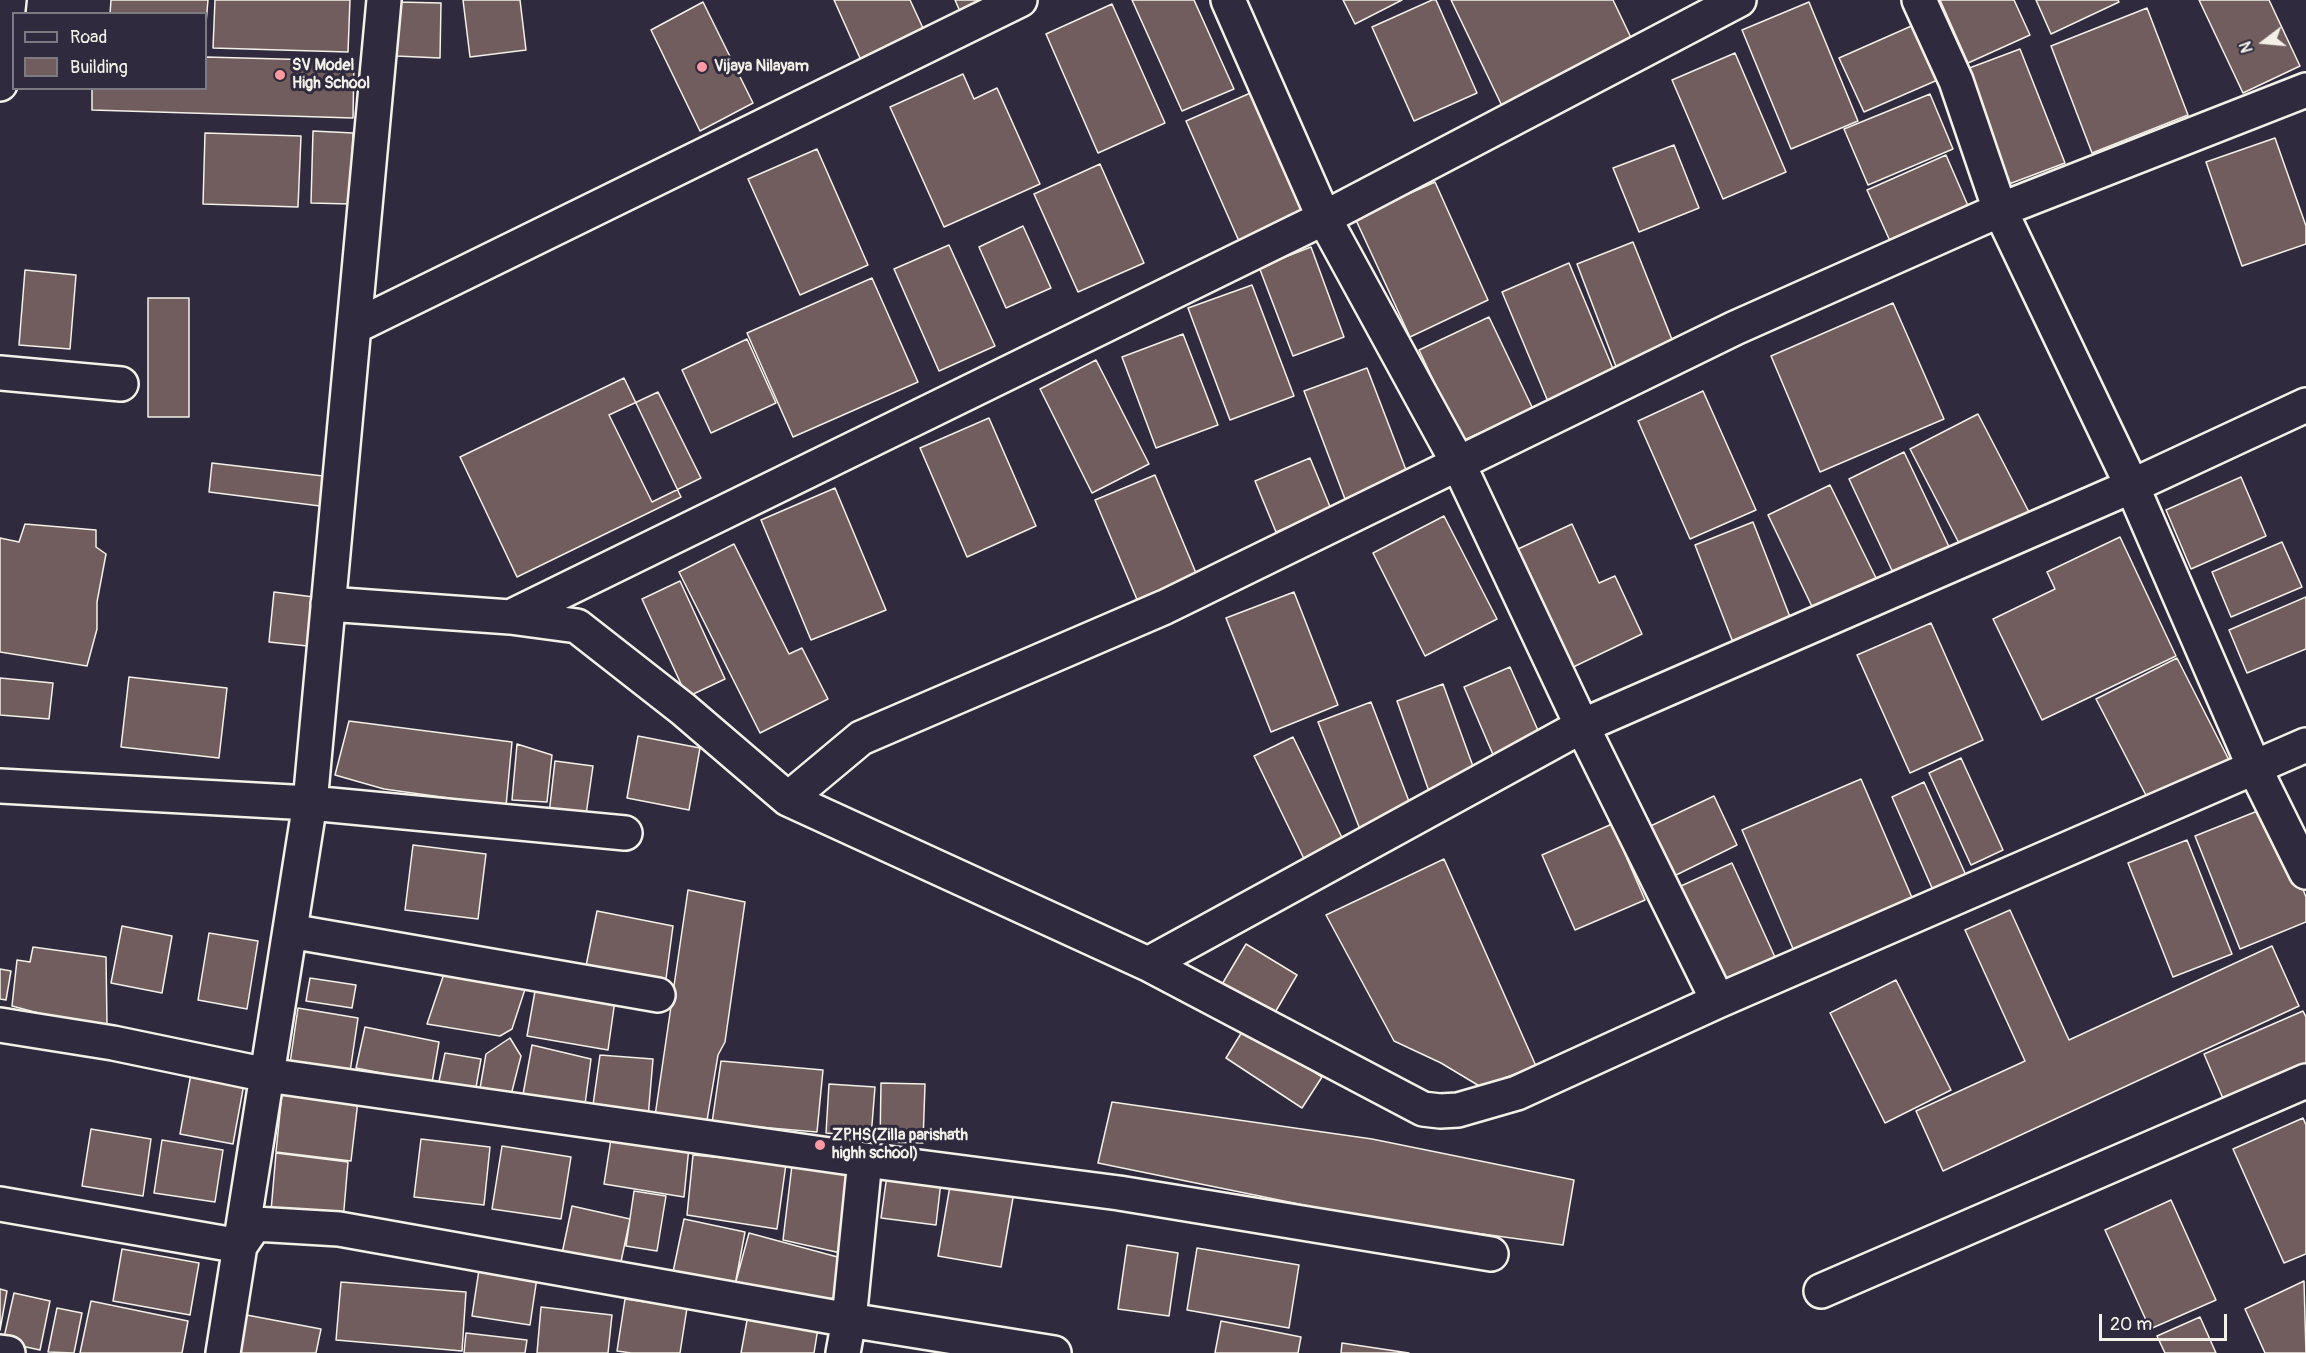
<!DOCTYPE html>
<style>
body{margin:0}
#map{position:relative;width:2306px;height:1353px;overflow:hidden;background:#2f2a3d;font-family:Pangolin,sans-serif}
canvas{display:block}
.legend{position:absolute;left:12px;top:12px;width:195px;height:78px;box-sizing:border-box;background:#2f2a3d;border:2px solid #7e7a81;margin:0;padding:8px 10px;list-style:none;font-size:18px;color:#f4f1e8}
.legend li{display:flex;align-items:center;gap:12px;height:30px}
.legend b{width:30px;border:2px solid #7e7a81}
.north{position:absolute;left:2234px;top:12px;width:60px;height:60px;-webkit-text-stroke:4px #2f2a3d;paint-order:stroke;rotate:254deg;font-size:16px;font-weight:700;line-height:24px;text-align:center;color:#f4f1e8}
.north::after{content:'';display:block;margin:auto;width:21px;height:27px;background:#f4f1e8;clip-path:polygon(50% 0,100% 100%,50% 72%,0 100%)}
.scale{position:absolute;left:2099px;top:1314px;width:128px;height:27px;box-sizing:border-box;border:3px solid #f4f1e8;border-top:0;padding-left:8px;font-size:18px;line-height:21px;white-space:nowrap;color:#f4f1e8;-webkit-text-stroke:4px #2f2a3d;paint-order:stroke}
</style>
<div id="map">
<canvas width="2306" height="1353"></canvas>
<ul class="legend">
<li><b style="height:8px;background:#2f2a3d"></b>Road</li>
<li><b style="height:16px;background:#715d5e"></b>Building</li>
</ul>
<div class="north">N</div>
<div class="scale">20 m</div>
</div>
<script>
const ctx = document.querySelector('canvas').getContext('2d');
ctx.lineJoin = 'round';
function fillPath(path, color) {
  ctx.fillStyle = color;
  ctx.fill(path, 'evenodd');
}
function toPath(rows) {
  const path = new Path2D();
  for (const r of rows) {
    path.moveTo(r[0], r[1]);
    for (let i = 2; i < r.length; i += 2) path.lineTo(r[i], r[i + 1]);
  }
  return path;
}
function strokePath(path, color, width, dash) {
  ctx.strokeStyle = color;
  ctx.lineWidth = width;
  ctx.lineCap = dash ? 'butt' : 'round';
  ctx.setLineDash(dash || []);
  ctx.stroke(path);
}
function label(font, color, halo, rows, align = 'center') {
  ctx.font = font + ' Pangolin,sans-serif';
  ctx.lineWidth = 6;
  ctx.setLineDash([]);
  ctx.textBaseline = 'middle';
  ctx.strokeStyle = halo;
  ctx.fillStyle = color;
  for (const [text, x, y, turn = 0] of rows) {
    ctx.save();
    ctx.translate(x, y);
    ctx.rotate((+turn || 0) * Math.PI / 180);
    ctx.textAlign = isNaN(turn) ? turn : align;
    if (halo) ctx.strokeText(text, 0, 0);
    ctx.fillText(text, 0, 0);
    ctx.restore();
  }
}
const building = toPath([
 [111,0,208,0,206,23,206,14,110,14,111,0],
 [215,0,350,0,348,52,213,48,215,0],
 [463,0,520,0,526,50,470,57,463,0],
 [834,0,910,0,928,39,864,67,834,0],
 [955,0,1012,0,964,21,955,0],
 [1132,0,1194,0,1234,89,1182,111,1132,0],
 [1343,0,1402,0,1355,24,1343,0],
 [1432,0,1436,0,1477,93,1414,121,1372,27,1432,0],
 [1451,0,1613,0,1634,44,1503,108,1451,0],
 [1940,0,2014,0,2030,35,1968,63,1940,0],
 [2036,0,2118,0,2119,2,2051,34,2036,0],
 [2199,0,2269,0,2300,66,2243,93,2199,0],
 [398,2,441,3,440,58,396,56,398,2],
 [703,2,753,103,700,131,651,30,703,2],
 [1809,2,1858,121,1791,149,1742,30,1809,2],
 [1112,4,1165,123,1098,153,1046,34,1112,4],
 [2147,8,2188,115,2092,153,2051,46,2147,8],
 [1925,20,1949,75,1864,112,1839,58,1925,20],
 [2020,49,2065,163,2009,184,1964,70,2020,49],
 [1735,53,1786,172,1723,199,1672,80,1735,53],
 [206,57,354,61,353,118,92,110,92,88,206,88,206,57],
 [963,74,974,99,997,88,1040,184,944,227,890,107,963,74],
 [1255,91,1311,218,1242,248,1186,121,1255,91],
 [1930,94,1953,149,1868,185,1844,129,1930,94],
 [313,131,353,133,350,204,311,203,313,131],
 [205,133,301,136,298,207,203,204,205,133],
 [2275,138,2306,226,2306,244,2242,266,2206,162,2275,138],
 [1674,145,1699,208,1639,232,1613,168,1674,145],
 [817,149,868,265,800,295,748,179,817,149],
 [1946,155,1969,208,1890,241,1867,190,1946,155],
 [1100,164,1144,263,1078,292,1034,194,1100,164],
 [1435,182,1488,300,1410,337,1355,218,1435,182],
 [1023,226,1051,288,1006,308,979,247,1023,226],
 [1633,242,1675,347,1617,369,1577,264,1633,242],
 [949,245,995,346,939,371,894,269,949,245],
 [1311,247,1344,337,1293,356,1259,267,1311,247],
 [1569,263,1616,376,1549,404,1502,292,1569,263],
 [25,270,76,275,70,349,19,345,25,270],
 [872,278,918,382,793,437,747,333,872,278],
 [1252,285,1294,396,1230,420,1188,308,1252,285],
 [148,298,189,298,189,417,148,417,148,298],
 [1893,303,1944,419,1820,472,1771,356,1893,303],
 [1489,317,1533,409,1462,441,1419,350,1489,317],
 [1183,334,1218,425,1156,448,1122,357,1183,334],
 [747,339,776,403,711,433,682,370,747,339],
 [1096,360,1149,464,1092,493,1040,389,1096,360],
 [1367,368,1411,483,1348,507,1304,391,1367,368],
 [624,378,681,497,517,577,460,457,624,378],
 [1703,391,1756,510,1690,539,1638,421,1703,391],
 [658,392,701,478,652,502,609,415,658,392],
 [1978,414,2029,512,1961,547,1910,449,1978,414],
 [989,418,1036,526,967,557,920,448,989,418],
 [1904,452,1952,553,1896,579,1849,479,1904,452],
 [1310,458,1331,509,1276,532,1255,481,1310,458],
 [212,463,323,476,320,506,209,492,212,463],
 [1155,475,1201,585,1141,609,1095,500,1155,475],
 [2241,477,2266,536,2191,569,2166,510,2241,477],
 [1830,485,1881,588,1818,619,1768,515,1830,485],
 [835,488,886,610,811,640,761,520,835,488],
 [1444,516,1497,619,1425,656,1373,553,1444,516],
 [1753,522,1792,622,1734,645,1695,545,1753,522],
 [25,524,96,530,96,547,106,554,97,602,97,629,87,666,0,652,0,538,19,542,25,524],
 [1572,524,1599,583,1615,576,1642,634,1565,671,1539,616,1547,612,1518,549,1572,524],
 [2120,537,2176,656,2042,720,1993,619,2055,589,2047,572,2120,537],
 [2282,542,2302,587,2231,617,2212,572,2282,542],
 [734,544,789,654,802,648,828,699,760,733,679,572,734,544],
 [680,581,725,679,687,697,642,599,680,581],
 [274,592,322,598,317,647,269,642,274,592],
 [1294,592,1338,705,1271,732,1226,618,1294,592],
 [2306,597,2306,649,2247,673,2229,630,2306,597],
 [1931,623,1983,740,1910,773,1857,655,1931,623],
 [2177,658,2230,762,2150,803,2096,699,2177,658],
 [1510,667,1544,744,1497,764,1464,687,1510,667],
 [129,677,227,688,219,758,121,747,129,677],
 [0,678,53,683,49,719,0,715,0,678],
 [1443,684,1478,780,1431,797,1397,701,1443,684],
 [1371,702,1415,817,1363,837,1318,722,1371,702],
 [349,721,512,742,506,806,384,789,335,775,349,721],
 [638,736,700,748,689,810,627,798,638,736],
 [1293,737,1348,850,1309,869,1254,756,1293,737],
 [517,744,552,755,547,802,512,800,517,744],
 [1961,758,2003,850,1971,865,1929,773,1961,758],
 [555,761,593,766,585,822,549,814,555,761],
 [1861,779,1913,900,1794,951,1742,830,1861,779],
 [1924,782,1969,882,1936,897,1892,797,1924,782],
 [1714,796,1737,845,1664,881,1640,831,1714,796],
 [2270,806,2306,897,2306,922,2240,949,2195,836,2270,806],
 [1612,824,1645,900,1575,930,1542,855,1612,824],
 [2187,840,2232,954,2173,977,2128,863,2187,840],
 [413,845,486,854,478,919,405,910,413,845],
 [1444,859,1536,1066,1481,1087,1441,1063,1394,1041,1326,915,1444,859],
 [1732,863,1780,968,1720,995,1672,890,1732,863],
 [688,890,745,902,725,1042,718,1055,706,1126,655,1116,688,890],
 [2010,910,2069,1040,2272,946,2299,1006,1943,1171,1916,1111,2025,1061,1965,930,2010,910],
 [597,911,673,926,665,986,585,971,597,911],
 [122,926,172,936,162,993,111,983,122,926],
 [209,933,258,941,247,1009,198,1000,209,933],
 [1246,944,1297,975,1270,1021,1218,991,1246,944],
 [33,947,106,957,107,1025,72,1022,12,1006,17,960,30,962,33,947],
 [448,962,529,977,512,1029,500,1036,427,1024,448,962],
 [0,969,11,971,6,1000,0,999,0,969],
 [310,978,356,985,352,1008,306,1001,310,978],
 [537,980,616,993,608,1050,527,1036,537,980],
 [1896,980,1951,1090,1885,1123,1830,1013,1896,980],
 [298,1008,358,1018,350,1072,290,1063,298,1008],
 [2303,1011,2306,1017,2306,1075,2227,1108,2204,1054,2303,1011],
 [365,1027,439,1042,432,1083,356,1068,365,1027],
 [1245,1027,1322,1077,1302,1108,1226,1058,1245,1027],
 [510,1038,521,1056,510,1099,479,1094,486,1054,510,1038],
 [532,1045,591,1059,584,1112,522,1100,532,1045],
 [445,1053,481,1059,475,1093,438,1086,445,1053],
 [600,1055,653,1059,648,1118,592,1112,600,1055],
 [721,1061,823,1070,817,1132,712,1123,721,1061],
 [191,1074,244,1084,233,1144,180,1134,191,1074],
 [283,1083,359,1092,351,1161,276,1152,283,1083],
 [881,1083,925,1084,923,1143,880,1142,881,1083],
 [829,1084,875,1087,871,1137,826,1133,829,1084],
 [1112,1102,1372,1139,1574,1180,1563,1245,1372,1219,1098,1163,1112,1102],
 [2303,1118,2306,1125,2306,1254,2284,1263,2233,1149,2303,1118],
 [613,1126,690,1137,684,1197,604,1184,613,1126],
 [91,1129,151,1139,143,1196,82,1186,91,1129],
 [421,1139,490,1147,484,1205,414,1197,421,1139],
 [162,1140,223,1150,215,1202,154,1193,162,1140],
 [502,1146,571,1157,561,1219,492,1209,502,1146],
 [276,1153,348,1162,343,1221,271,1211,276,1153],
 [693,1155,786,1164,777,1229,687,1215,693,1155],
 [792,1165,857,1174,845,1254,783,1240,792,1165],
 [887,1175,941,1182,936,1225,881,1218,887,1175],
 [951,1180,1014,1192,1001,1267,938,1256,951,1180],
 [634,1191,666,1196,657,1251,626,1246,634,1191],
 [2171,1200,2216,1300,2150,1329,2105,1230,2171,1200],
 [572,1206,630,1219,618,1276,560,1263,572,1206],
 [684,1219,745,1232,735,1285,673,1272,684,1219],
 [749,1233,845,1259,839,1298,797,1299,735,1285,749,1233],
 [1127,1245,1178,1253,1169,1316,1118,1309,1127,1245],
 [1197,1248,1299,1265,1289,1328,1187,1310,1197,1248],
 [122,1249,199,1263,190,1315,113,1301,122,1249],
 [480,1263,538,1271,530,1325,472,1316,480,1263],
 [2304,1281,2306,1353,2265,1353,2245,1309,2304,1281],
 [341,1282,466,1292,462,1351,336,1340,341,1282],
 [0,1289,7,1291,0,1330,0,1289],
 [14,1293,50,1301,40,1350,3,1342,14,1293],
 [625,1299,687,1308,680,1353,631,1353,617,1351,625,1299],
 [91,1301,188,1321,182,1353,80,1353,91,1301],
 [541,1307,612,1315,608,1353,537,1353,541,1307],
 [57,1308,82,1313,74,1353,48,1352,57,1308],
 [236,1313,321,1329,316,1353,235,1353,236,1313],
 [748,1315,818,1328,814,1353,741,1353,748,1315],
 [2200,1317,2216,1353,2165,1353,2157,1336,2200,1317],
 [1221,1321,1301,1337,1298,1353,1215,1353,1221,1321],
 [466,1333,527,1340,525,1353,464,1353,466,1333],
 [1342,1343,1409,1353,1341,1353,1342,1343]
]);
fillPath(building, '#715d5e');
strokePath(building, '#f4f1e8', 1.5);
const street = toPath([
 [1228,0,1324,218,1458,463,1582,726,1718,1001],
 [1919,0,1956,81,2000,210,2132,486,2254,767,2306,872],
 [0,84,9,0],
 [354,327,1020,0],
 [0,373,121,384],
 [328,604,510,617,577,626,683,709,788,799,1148,964,1423,1109,1440,1111,1458,1110,1517,1093,1718,1001,2306,745],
 [510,617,1324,218,1739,0],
 [0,786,310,803,625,833],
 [788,799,861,738,1165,607,1735,328,2000,210,2306,90],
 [290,931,658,995],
 [1148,964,1582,726,2132,486,2306,405],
 [0,1025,113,1043,267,1075,865,1160,1119,1193,1491,1254],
 [0,1204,240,1246,255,1224,339,1229,849,1320,1054,1353],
 [1821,1291,2306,1081],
 [0,1352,8,1353],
 [223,1353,310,803,384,0],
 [843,1353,849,1320,865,1160]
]);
strokePath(street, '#f4f1e8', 38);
strokePath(street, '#2f2a3d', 33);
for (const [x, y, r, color] of [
 [702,67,6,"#ff9aa2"],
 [280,75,6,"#ff9aa2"],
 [820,1145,6,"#ff9aa2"]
]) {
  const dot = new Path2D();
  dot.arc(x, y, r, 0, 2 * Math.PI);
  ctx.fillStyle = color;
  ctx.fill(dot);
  strokePath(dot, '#2f2a3d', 2);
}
label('bold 16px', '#f4f1e8', '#2f2a3d', [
 ["SV Model",292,66],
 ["High School",292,84],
 ["Vijaya Nilayam",714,67],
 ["ZPHS(Zilla parishath",832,1136],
 ["highh school)",832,1154]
], 'left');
</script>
